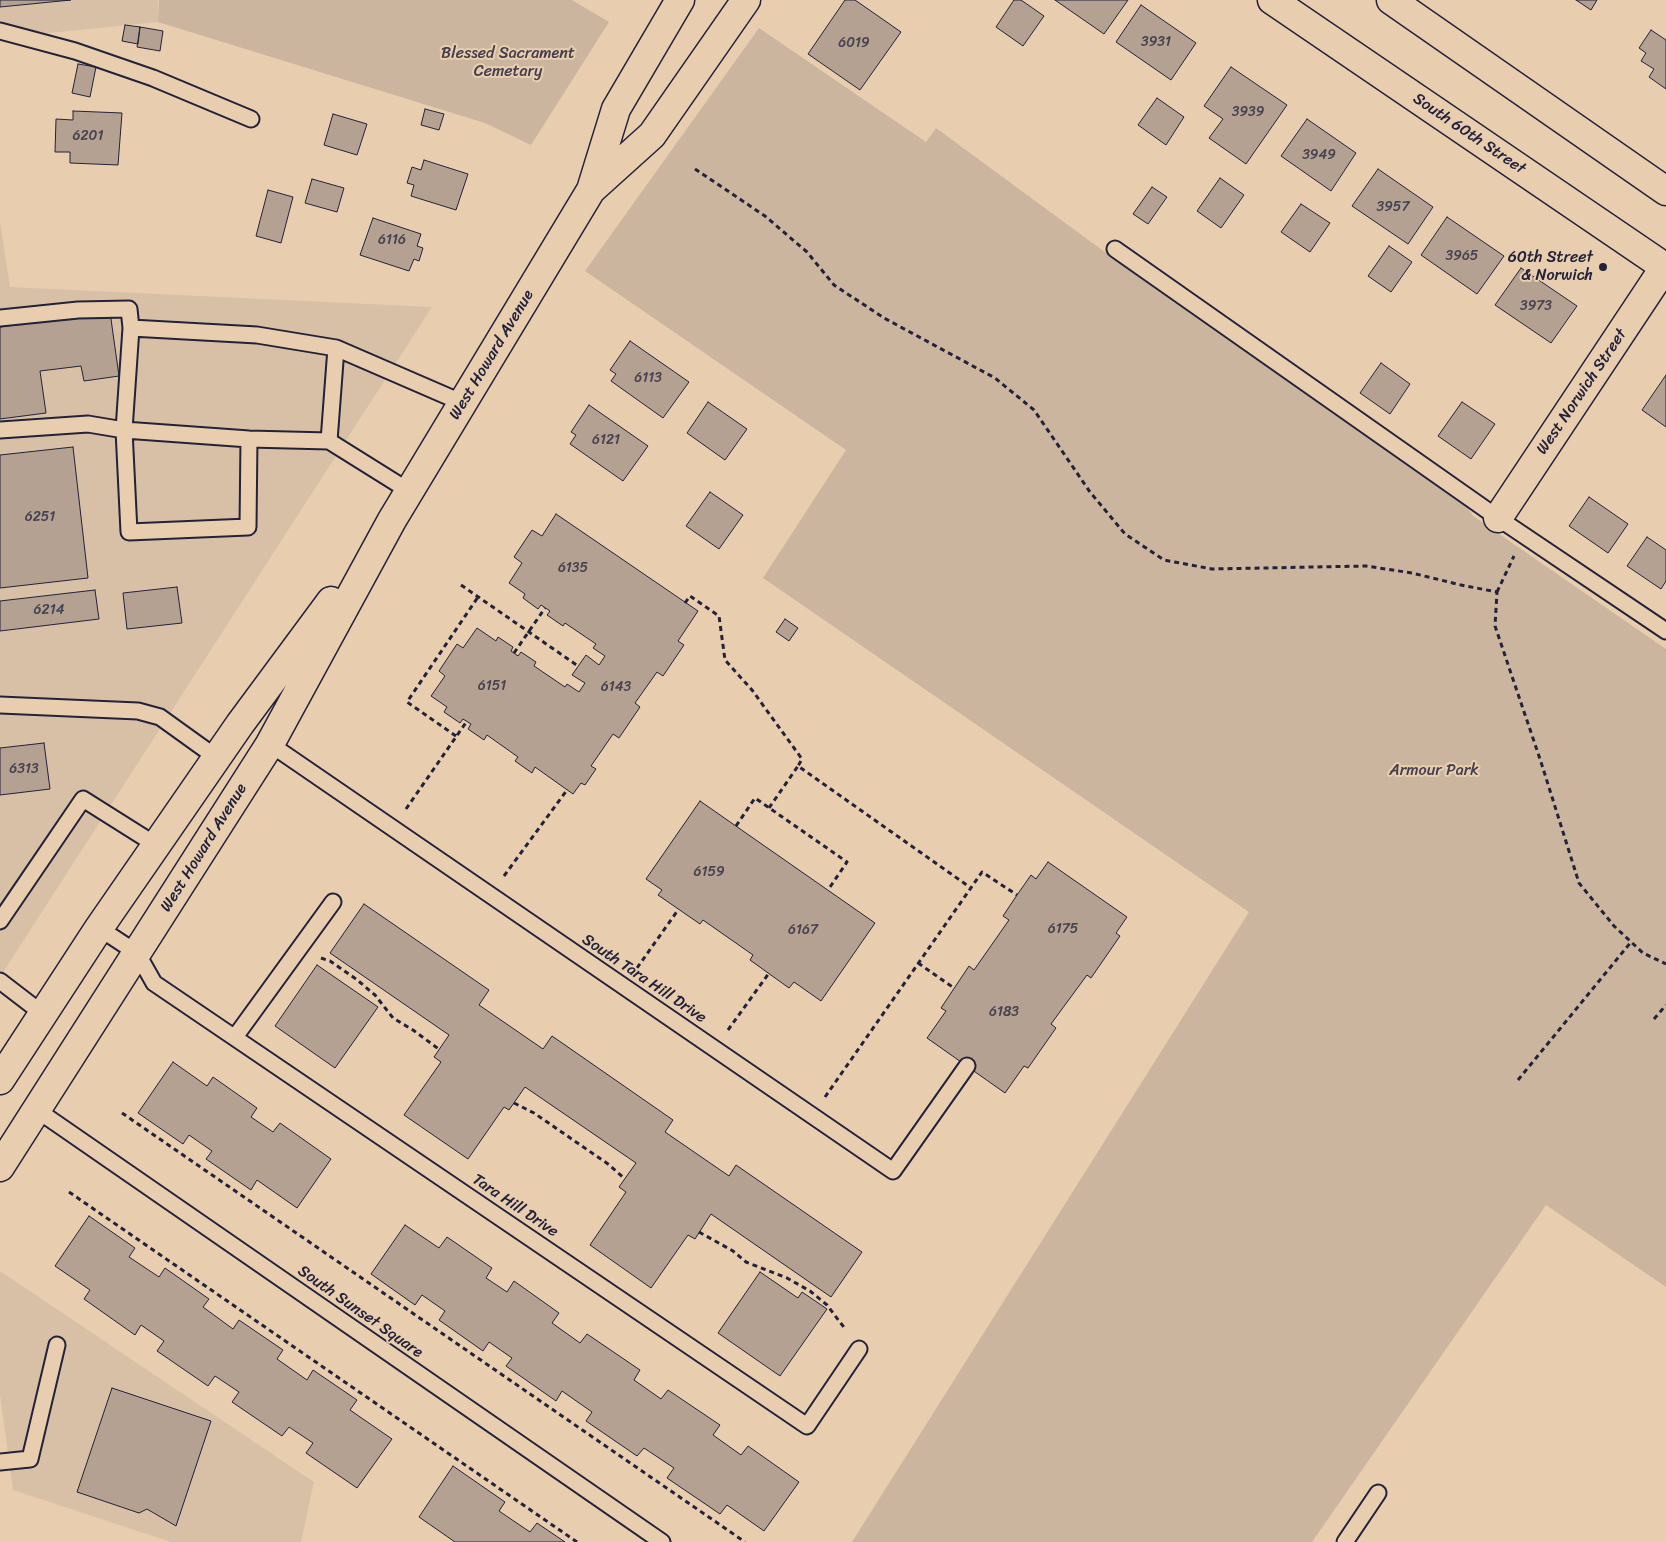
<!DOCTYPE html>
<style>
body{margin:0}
canvas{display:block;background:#e8ceaf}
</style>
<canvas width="1666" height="1542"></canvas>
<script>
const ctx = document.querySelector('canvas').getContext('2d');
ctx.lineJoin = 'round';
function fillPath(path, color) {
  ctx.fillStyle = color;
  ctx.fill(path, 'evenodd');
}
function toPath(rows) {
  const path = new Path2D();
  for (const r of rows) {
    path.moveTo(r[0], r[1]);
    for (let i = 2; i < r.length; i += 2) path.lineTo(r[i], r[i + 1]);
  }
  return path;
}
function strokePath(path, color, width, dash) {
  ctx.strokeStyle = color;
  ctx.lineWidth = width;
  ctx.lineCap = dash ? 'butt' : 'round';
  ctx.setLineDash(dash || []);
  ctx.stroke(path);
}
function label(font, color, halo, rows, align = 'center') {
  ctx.font = font + ' Sriracha,sans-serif';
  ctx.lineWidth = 4;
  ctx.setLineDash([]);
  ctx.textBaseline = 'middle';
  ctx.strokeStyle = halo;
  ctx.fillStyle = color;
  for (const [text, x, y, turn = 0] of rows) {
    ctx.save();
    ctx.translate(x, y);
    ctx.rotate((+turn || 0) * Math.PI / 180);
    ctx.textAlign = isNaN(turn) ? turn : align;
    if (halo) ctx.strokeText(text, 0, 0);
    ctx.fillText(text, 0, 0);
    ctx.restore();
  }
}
fillPath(toPath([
 [0,0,158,0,158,22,0,38],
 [0,221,10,287,432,307,0,977],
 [0,1271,314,1482,301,1542,171,1542,13,1490,0,1395]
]), '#d8c0a6');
fillPath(toPath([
 [159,0,572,0,609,22,531,145,485,123,158,22],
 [759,28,926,142,936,128,1102,250,1462,500,1473,516,1666,649,1666,1287,1546,1205,1312,1542,852,1542,1249,912,763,578,846,450,585,271]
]), '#cbb59e');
const building = toPath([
 [0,0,71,0,0,7,0,0],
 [845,0,855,0,901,32,860,90,808,54,845,0],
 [1014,0,1021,0,1044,16,1023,46,996,27,1014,0],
 [1055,0,1128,0,1104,34,1055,0],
 [1576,0,1597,0,1591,10,1576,0],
 [1141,5,1196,43,1171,80,1116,42,1141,5],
 [125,25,140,27,138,44,122,41,125,25],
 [140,27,163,31,160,51,137,47,140,27],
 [1651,30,1666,40,1666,89,1649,77,1654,69,1641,61,1646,53,1639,48,1651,30],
 [78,64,96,67,90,97,72,93,78,64],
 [1231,67,1287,105,1246,164,1209,138,1223,119,1204,106,1231,67],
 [1157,98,1184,117,1166,145,1138,125,1157,98],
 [425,109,444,114,439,130,421,125,425,109],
 [73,111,122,113,118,165,70,163,70,152,55,152,56,119,73,120,73,111],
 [333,114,367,124,357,155,324,145,333,114],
 [1307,119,1356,153,1331,191,1281,156,1307,119],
 [424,160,468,174,456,210,411,196,414,185,407,183,412,167,421,170,424,160],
 [1378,169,1433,207,1408,244,1352,206,1378,169],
 [1220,178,1244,195,1221,228,1197,211,1220,178],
 [312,179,344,188,337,212,305,203,312,179],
 [1152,187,1167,197,1148,224,1133,214,1152,187],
 [268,190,293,197,281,243,256,236,268,190],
 [1301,204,1330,223,1310,252,1281,232,1301,204],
 [1447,217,1504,256,1477,294,1421,255,1447,217],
 [373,218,421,234,417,246,423,248,419,261,414,259,409,271,360,255,373,218],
 [1389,246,1412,262,1391,292,1368,276,1389,246],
 [1521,268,1577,306,1551,343,1495,305,1521,268],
 [110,312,119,376,84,381,81,366,40,371,46,413,0,419,0,327,110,312],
 [630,341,689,382,663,418,611,381,616,374,610,370,630,341],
 [1381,363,1410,384,1390,414,1360,393,1381,363],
 [1666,375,1666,427,1642,410,1666,375],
 [708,402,747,429,725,460,687,433,708,402],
 [1462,402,1495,424,1471,459,1438,436,1462,402],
 [589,405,648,446,623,481,570,444,576,435,571,432,589,405],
 [73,447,88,578,0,588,0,455,73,447],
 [710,492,743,515,719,549,686,526,710,492],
 [1589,497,1628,524,1608,553,1569,526,1589,497],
 [556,514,698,611,678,641,684,645,663,676,657,672,635,703,640,707,619,738,613,734,591,766,596,769,585,785,581,783,573,794,535,767,532,773,515,761,518,757,487,735,484,740,468,729,471,724,463,719,460,723,444,712,447,707,431,696,445,676,439,671,457,644,463,648,477,628,496,641,498,637,513,647,511,651,518,656,521,652,536,662,534,666,565,687,567,684,579,692,585,683,572,675,586,655,599,665,605,656,593,648,596,644,565,623,563,626,547,615,550,611,541,605,538,609,523,598,525,594,509,583,522,563,514,557,532,530,542,536,556,514],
 [1647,537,1666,550,1666,581,1661,589,1627,566,1647,537],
 [177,587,182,623,127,629,123,593,177,587],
 [95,590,99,619,0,631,0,601,95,590],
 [785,619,798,628,789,641,776,632,785,619],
 [44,743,50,789,0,795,0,748,44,743],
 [700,801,875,923,821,1001,794,982,789,988,750,960,753,955,703,920,700,924,658,895,662,890,646,879,700,801],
 [1048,862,1127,917,1116,933,1120,936,1091,978,1087,975,1051,1024,1056,1028,1028,1068,1024,1066,1005,1093,927,1038,946,1011,941,1008,969,966,974,970,1009,920,1003,916,1017,895,1031,875,1036,879,1048,862],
 [364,904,489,990,479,1005,543,1049,552,1036,673,1120,665,1132,729,1176,736,1165,862,1252,831,1297,711,1214,695,1239,688,1235,651,1288,590,1245,626,1192,619,1187,636,1163,525,1087,509,1110,504,1107,468,1159,404,1115,441,1062,434,1057,449,1035,330,953,364,904],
 [317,965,378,1007,335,1068,275,1026,317,965],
 [173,1062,207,1086,213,1077,257,1108,251,1117,273,1132,280,1123,331,1159,297,1208,257,1180,251,1190,206,1159,212,1151,189,1135,183,1144,138,1113,173,1062],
 [89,1216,135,1248,129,1257,159,1277,165,1268,209,1299,203,1307,233,1329,239,1320,283,1350,277,1359,307,1380,313,1370,357,1400,350,1410,392,1439,357,1488,306,1453,313,1443,289,1427,282,1436,232,1402,239,1392,215,1376,208,1386,157,1351,164,1341,141,1325,135,1335,84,1299,90,1290,55,1266,89,1216],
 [405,1225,439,1248,447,1237,492,1268,486,1278,507,1292,514,1281,559,1313,552,1323,580,1343,587,1334,640,1370,634,1380,661,1399,668,1390,720,1425,713,1435,741,1455,748,1446,799,1482,764,1531,727,1505,720,1514,667,1478,674,1468,644,1448,637,1456,586,1421,592,1412,562,1391,556,1401,506,1366,512,1358,489,1342,483,1351,439,1320,445,1311,422,1295,415,1305,371,1274,405,1225],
 [760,1272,798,1298,802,1292,827,1309,780,1376,718,1333,760,1272],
 [112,1388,211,1421,176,1526,147,1509,139,1513,77,1492,112,1388],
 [453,1466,505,1502,499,1511,530,1532,537,1523,565,1542,455,1542,419,1517,453,1466]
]);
fillPath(building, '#b4a191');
strokePath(building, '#22223b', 1);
const service = toPath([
 [0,31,75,51,153,78,251,119],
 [1115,249,1498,518,1666,631],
 [0,318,78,310,129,309,131,328,124,430,88,424,0,430],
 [131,328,257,335,336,348,463,403],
 [249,439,248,527,129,532,124,430,249,439,329,441,409,491],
 [329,441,336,348],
 [0,705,138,711,160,717,217,758],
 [270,744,893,1171,967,1066],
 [0,921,83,799,156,845],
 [99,928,137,953,154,983,807,1426,859,1349],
 [0,981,43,1014],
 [235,1037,333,902],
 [37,1110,662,1542],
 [0,1462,30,1459,57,1345],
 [1345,1542,1378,1493]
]);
const minor = toPath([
 [1498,518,1666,265]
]);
const tertiary = toPath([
 [591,190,652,135,746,0],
 [0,1080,99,928,240,724,331,601],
 [0,1167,270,744,392,520,591,190,616,109,680,0]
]);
const secondary = toPath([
 [1272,0,1666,268],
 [1391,0,1666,191]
]);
strokePath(service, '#22223b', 19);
strokePath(minor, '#22223b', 31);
strokePath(tertiary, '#22223b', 31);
strokePath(secondary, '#22223b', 31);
strokePath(toPath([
 [695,169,765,216,807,252,834,285,884,318,995,378,1034,410,1090,492,1125,534,1164,560,1212,569,1366,566,1412,573,1461,585,1497,592,1495,626,1541,762,1579,883,1614,926,1643,953,1666,964],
 [461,585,578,666],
 [1497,592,1514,556],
 [685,603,690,596,719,616,725,660,752,690,802,759,798,766],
 [514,653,545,608],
 [456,736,407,702,478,597],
 [769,808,798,766,971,888],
 [406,809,467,721],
 [736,826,755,798,847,862,828,890],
 [504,876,567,790],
 [321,958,330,961,356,979,375,995,393,1018,413,1030,440,1050],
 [918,963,954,988],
 [637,968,678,910],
 [1654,1019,1666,1005],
 [728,1030,769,973],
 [1518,1080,1631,942],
 [825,1097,982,872,1017,895],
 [514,1103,534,1113,608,1164,625,1179],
 [122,1113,745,1542],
 [69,1192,577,1542],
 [699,1232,733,1251,746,1262,787,1278,810,1291,827,1305,846,1330]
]), '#22223b', 3, [5, 4]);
strokePath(service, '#e8ceaf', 15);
strokePath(minor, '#e8ceaf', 28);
strokePath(tertiary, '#e8ceaf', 28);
strokePath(secondary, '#e8ceaf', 28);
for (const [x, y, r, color] of [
 [1603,267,5,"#22223b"]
]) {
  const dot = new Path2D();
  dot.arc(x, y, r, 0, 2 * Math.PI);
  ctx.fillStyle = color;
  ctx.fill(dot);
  strokePath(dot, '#e8ceaf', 2);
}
label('14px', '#464250', null, [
 ["3931",1156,42],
 ["6019",854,43],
 ["3939",1248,112],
 ["6201",88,136],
 ["3949",1319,155],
 ["3957",1393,207],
 ["6116",392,240],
 ["3965",1462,256],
 ["3973",1536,306],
 ["6113",648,378],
 ["6121",606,440],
 ["6251",40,517],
 ["6135",573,568],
 ["6214",49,610],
 ["6151",492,686],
 ["6143",616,687],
 ["6313",24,769],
 ["6159",709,872],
 ["6175",1063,929],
 ["6167",803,930],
 ["6183",1004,1012]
]);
label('16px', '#443f4f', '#e8ceaf', [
 ["Blessed Sacrament",508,54],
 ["Cemetary",508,72],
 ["Armour Park",1434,771]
]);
label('16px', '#22223b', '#e8ceaf', [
 ["South 60th Street",1469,134,34],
 ["West Howard Avenue",492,355,-59],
 ["West Norwich Street",1582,392,-56],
 ["West Howard Avenue",204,848,-58],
 ["South Tara Hill Drive",644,979,34],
 ["Tara Hill Drive",515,1206,34],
 ["South Sunset Square",360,1312,35]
]);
label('16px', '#22223b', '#e8ceaf', [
 ["60th Street",1593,258],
 ["& Norwich",1593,276]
], 'right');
</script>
